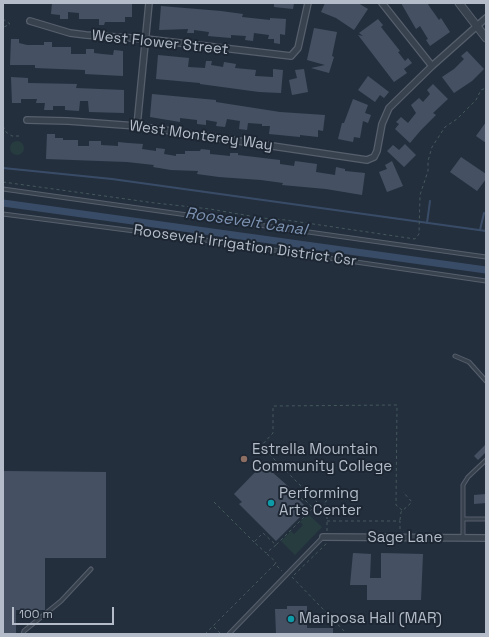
<!DOCTYPE html>
<style>
body{margin:0}
#map{position:relative;width:489px;height:637px;overflow:hidden;background:#242f3e;font-family:"Space Grotesk",sans-serif}
canvas{display:block}
.frame{position:absolute;inset:0;border:4px solid #b4bcc9;pointer-events:none}
.scale{position:absolute;left:12px;top:607px;width:102px;height:18px;box-sizing:border-box;border:2px solid #b4bcc9;border-top:0;padding-left:5px;font-size:12px;line-height:14px;white-space:nowrap;color:#b4bcc9;-webkit-text-stroke:3px #1d2633;paint-order:stroke}
</style>
<div id="map">
<canvas width="489" height="637"></canvas>
<div class="frame"></div>
<div class="scale">100 m</div>
</div>
<script>
const ctx = document.querySelector('canvas').getContext('2d');
ctx.lineJoin = 'round';
function fillPath(path, color) {
  ctx.fillStyle = color;
  ctx.fill(path, 'evenodd');
}
function toPath(rows) {
  const path = new Path2D();
  for (const r of rows) {
    if (r.length === 3) {
      path.moveTo(r[0] + r[2], r[1]);
      path.arc(r[0], r[1], r[2], 0, 2 * Math.PI);
      continue;
    }
    path.moveTo(r[0], r[1]);
    for (let i = 2; i < r.length; i += 2) path.lineTo(r[i], r[i + 1]);
  }
  return path;
}
function strokePath(path, color, width, dash) {
  ctx.strokeStyle = color;
  ctx.lineWidth = width;
  ctx.lineCap = dash ? 'butt' : 'round';
  ctx.setLineDash(dash || []);
  ctx.stroke(path);
}
function label(font, color, halo, rows, align = 'center') {
  ctx.font = font + ' "Space Grotesk",sans-serif';
  ctx.lineWidth = 4;
  ctx.setLineDash([]);
  ctx.textBaseline = 'middle';
  ctx.strokeStyle = halo;
  ctx.fillStyle = color;
  for (const [text, x, y, turn = 0] of rows) {
    ctx.save();
    ctx.translate(x, y);
    ctx.rotate((+turn || 0) * Math.PI / 180);
    ctx.textAlign = isNaN(turn) ? turn : align;
    if (halo) ctx.strokeText(text, 0, 0);
    ctx.fillText(text, 0, 0);
    ctx.restore();
  }
}
fillPath(toPath([
 [17,148,7],
 [308,514,322,527,295,555,281,541,291,531,294,534,303,525,300,522]
]), '#263c3f');
strokePath(toPath([
 [3,168,112,179,486,231],
 [427,223,430,201],
 [480,230,484,213]
]), '#394c67', 2);
strokePath(toPath([
 [3,203,486,270]
]), '#394c67', 7);
fillPath(toPath([
 [52,3,132,3,132,17,125,17,125,22,105,22,104,25,99,25,99,19,79,19,79,13,68,12,68,19,60,19,60,15,51,14],
 [274,3,294,3,293,9,274,7],
 [325,3,358,3,368,9,354,30,336,18,321,12],
 [401,3,427,3,439,20,441,18,450,32,430,46,426,40,428,39,420,26,416,29],
 [161,6,221,11,243,14,242,17,270,20,270,18,286,19,285,35,280,34,280,44,274,43,274,39,268,39,269,35,254,33,253,41,245,40,246,36,231,35,231,38,208,36,209,32,194,30,194,33,187,33,188,29,159,30],
 [378,19,383,25,381,27,400,51,398,52,405,61,408,58,412,63,404,69,407,73,394,82,358,35,363,36,359,33],
 [314,28,337,32,332,56,334,57,329,73,311,68,325,65,307,60],
 [11,39,19,39,19,43,27,45,44,45,44,42,52,42,52,47,71,47,71,54,86,54,86,49,94,49,94,53,102,54,113,55,114,50,123,51,123,76,85,74,85,70,35,68,35,65,10,65],
 [467,51,484,69,472,81,454,93,442,77,454,69,464,59,461,56],
 [158,55,189,58,188,67,205,68,206,61,212,61,211,65,223,67,224,62,236,64,235,68,256,70,255,76,273,77,273,69,283,70,281,93,259,92,200,84,200,83,156,79],
 [304,69,308,92,292,95,289,80,297,78,295,70],
 [368,76,389,92,384,98,380,95,375,102,358,90],
 [11,77,28,78,28,83,77,84,76,88,124,90,124,113,89,112,88,101,80,101,79,111,65,110,65,106,53,106,53,110,44,110,45,103,36,103,37,99,21,99,21,103,12,103],
 [433,84,448,99,433,113,436,115,421,130,410,143,395,129,399,124,396,122,401,117,408,123,416,113,411,105,419,98,423,102,430,94,427,90],
 [152,94,216,100,216,102,280,112,325,115,323,131,318,130,318,137,300,135,300,137,269,134,270,126,262,126,262,124,248,123,247,130,239,129,240,121,227,119,225,127,216,126,217,122,206,120,206,125,197,124,197,120,180,118,180,122,150,117],
 [353,99,368,105,365,113,371,115,368,123,363,121,360,138,354,137,353,142,338,139,342,123,344,123],
 [486,122,486,143,476,136],
 [47,134,55,134,55,138,63,138,63,140,78,140,78,146,89,146,89,141,101,141,101,145,118,146,118,142,128,143,143,144,142,149,156,151,156,148,165,149,164,154,176,156,176,154,185,154,185,151,200,151,201,149,210,150,210,154,230,156,230,153,238,153,238,155,280,160,280,164,294,166,295,161,317,164,316,172,335,175,336,167,345,169,345,171,365,173,362,195,326,189,282,185,283,183,261,180,219,177,197,174,198,171,171,170,153,167,154,165,127,162,46,159],
 [405,144,416,155,404,167,387,151,393,145,399,150],
 [461,157,486,174,486,179,477,191,450,172],
 [392,161,403,186,387,192,379,172,387,169,385,165],
 [486,444,486,452,478,460,474,456],
 [263,464,289,487,288,489,308,509,276,541,239,504,242,502,234,494],
 [4,471,106,472,106,558,45,558,45,610,16,610,16,634,3,634],
 [486,494,486,503,474,504,474,495],
 [353,553,371,554,370,578,381,578,381,553,423,554,421,600,367,600,367,585,350,585],
 [287,606,307,606,307,628,333,628,333,634,276,634,275,609,287,609]
]), '#455162');
const service = toPath([
 [3,189,486,257],
 [3,214,212,241,486,281],
 [455,356,469,362,486,381],
 [463,519,486,519],
 [463,538,463,485,468,477,486,460],
 [23,634,24,631,61,601,91,569],
 [229,634,323,537]
]);
const minor = toPath([
 [382,3,432,66],
 [30,21,70,33,86,35,146,39,291,56,298,48,308,3],
 [27,120,68,121,137,126,367,160,374,157,377,151,382,124,389,108,432,66,486,18],
 [137,126,149,3],
 [323,537,486,538]
]);
const tertiary = toPath([
 [459,3,486,38]
]);
strokePath(service, '#565f6c', 5);
strokePath(minor, '#565f6c', 8);
strokePath(tertiary, '#565f6c', 9);
strokePath(toPath([
 [3,19,10,24,4,27,3,30],
 [3,126,6,132,12,136,19,136],
 [3,182,155,203,210,209,262,218,286,220,415,239,419,234,420,195,428,171,428,161,432,147,445,127,457,119,476,100,481,90,486,88],
 [297,498,298,496,304,501,305,500,313,508,318,503,261,446,273,433,273,406,397,405,396,505,403,511],
 [214,502,254,542],
 [400,520,401,512,412,502,403,492],
 [327,521,400,521,400,531],
 [327,531,327,507,324,503,337,492],
 [276,545,266,553,254,542,263,533,276,545,313,508],
 [267,554,276,562,275,564],
 [294,575,327,543],
 [292,577,347,634],
 [214,627,221,634],
 [205,634,275,564,282,571]
]), '#44595c', 1, [3, 3]);
strokePath(service, '#38414e', 3);
strokePath(minor, '#38414e', 5.5);
strokePath(tertiary, '#38414e', 7);
for (const [x, y, r, color] of [
 [244,459,4,"#8d6e63"],
 [271,503,4,"#0f9aa8"],
 [291,619,4,"#0f9aa8"]
]) {
  const dot = new Path2D();
  dot.arc(x, y, r, 0, 2 * Math.PI);
  ctx.fillStyle = color;
  ctx.fill(dot);
  strokePath(dot, '#1d2633', 1.5);
}
label('15px', '#b4bcc9', '#1d2633', [
 ["West Flower Street",160,43,6],
 ["West Monterey Way",201,136,8],
 ["Roosevelt Irrigation District Csr",245,246,8],
 ["Sage Lane",405,538]
]);
label('15px', '#b4bcc9', '#1d2633', [
 ["Estrella Mountain",252,450],
 ["Community College",252,467],
 ["Performing",279,494],
 ["Arts Center",279,511],
 ["Mariposa Hall (MAR)",299,619]
], 'left');
label('italic 16px', '#7c92b1', '#1d2633', [
 ["Roosevelt Canal",246,222,8]
]);
</script>
